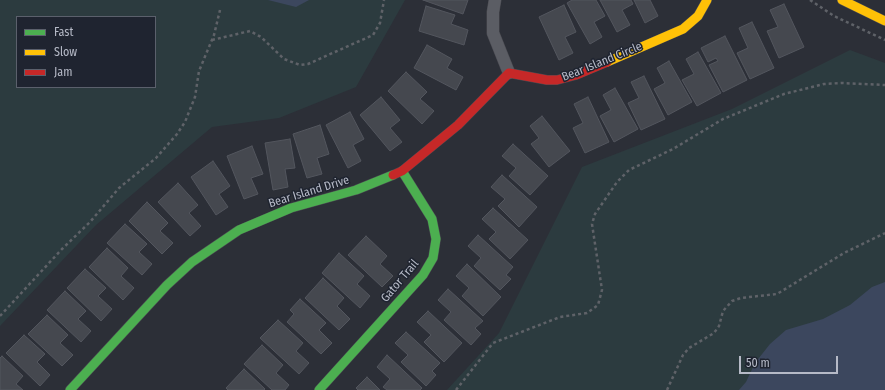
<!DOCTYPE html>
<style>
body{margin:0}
#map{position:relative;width:885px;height:390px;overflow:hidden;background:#2c2f37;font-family:"Fira Sans Condensed",sans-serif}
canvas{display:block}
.legend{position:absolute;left:16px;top:16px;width:140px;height:72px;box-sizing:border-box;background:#1f2430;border:1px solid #5b606c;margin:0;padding:5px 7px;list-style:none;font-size:12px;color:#b6bac7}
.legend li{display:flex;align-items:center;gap:8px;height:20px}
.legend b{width:20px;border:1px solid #5b606c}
.scale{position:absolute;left:739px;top:356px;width:99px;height:18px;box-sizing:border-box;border:2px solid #b6bac7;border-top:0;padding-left:5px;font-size:12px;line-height:14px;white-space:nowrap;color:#b6bac7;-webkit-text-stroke:3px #1f2430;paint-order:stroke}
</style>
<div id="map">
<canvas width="885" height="390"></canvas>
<ul class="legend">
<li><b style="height:5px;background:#4caf50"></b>Fast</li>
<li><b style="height:5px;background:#ffc107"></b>Slow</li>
<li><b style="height:5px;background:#c62828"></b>Jam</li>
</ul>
<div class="scale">50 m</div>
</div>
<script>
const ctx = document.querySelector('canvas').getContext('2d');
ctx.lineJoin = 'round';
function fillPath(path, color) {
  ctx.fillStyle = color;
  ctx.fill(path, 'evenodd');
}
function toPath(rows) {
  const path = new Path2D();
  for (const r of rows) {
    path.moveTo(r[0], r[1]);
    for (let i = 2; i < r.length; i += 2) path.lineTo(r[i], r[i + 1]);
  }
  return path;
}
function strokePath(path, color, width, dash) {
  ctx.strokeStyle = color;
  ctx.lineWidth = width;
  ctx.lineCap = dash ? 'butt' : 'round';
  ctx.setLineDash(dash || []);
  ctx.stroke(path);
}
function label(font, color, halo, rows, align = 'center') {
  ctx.font = font + ' "Fira Sans Condensed",sans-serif';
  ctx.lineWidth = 3;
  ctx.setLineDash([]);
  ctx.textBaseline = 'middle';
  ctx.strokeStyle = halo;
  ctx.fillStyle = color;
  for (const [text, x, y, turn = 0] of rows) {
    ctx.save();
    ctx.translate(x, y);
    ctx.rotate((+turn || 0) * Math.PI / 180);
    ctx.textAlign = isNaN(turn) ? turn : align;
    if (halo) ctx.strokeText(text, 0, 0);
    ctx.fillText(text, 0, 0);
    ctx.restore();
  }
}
fillPath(toPath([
 [0,0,405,0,356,87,279,118,212,127,96,225,0,326],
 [17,17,155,17,155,87,17,87],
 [850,50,885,63,885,390,447,390,499,333,582,167,732,109]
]), '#2c3b3f');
fillPath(toPath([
 [268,0,309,0,296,7],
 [885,282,885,390,739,390,746,382,755,363,770,344,786,330,823,319,850,305,872,287]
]), '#3c475e');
const building = toPath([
 [423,0,468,0,463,14,423,0],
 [572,0,596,0,605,16,594,22,602,37,590,44,567,3,572,0],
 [600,0,631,0,633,4,622,10,630,25,617,32,600,0],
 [634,0,650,0,658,16,645,23,634,0],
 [784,4,804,47,779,58,767,31,778,27,770,10,784,4],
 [564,5,576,32,565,37,573,53,559,60,539,17,564,5],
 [426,6,455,15,451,24,468,30,464,45,419,31,426,6],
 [752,22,774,68,750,79,737,53,748,48,739,28,752,22],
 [725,36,747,80,723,92,709,65,718,61,716,58,708,62,701,48,725,36],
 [427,45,452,59,447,68,463,77,456,90,414,68,427,45],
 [698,52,721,93,697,106,682,80,694,74,686,59,698,52],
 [669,61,692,102,668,115,654,89,665,83,657,68,669,61],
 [406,72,427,92,420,99,434,111,422,124,388,91,406,72],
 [644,76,665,119,641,130,628,103,639,98,631,82,644,76],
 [615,88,638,129,614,142,600,116,611,110,603,95,615,88],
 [381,97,400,120,390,128,402,142,390,151,360,115,381,97],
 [588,97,609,142,585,153,573,128,583,123,574,104,588,97],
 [350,112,364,139,353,145,361,161,348,168,326,125,350,112],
 [542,116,570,151,549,167,531,144,539,138,530,126,542,116],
 [320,125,329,154,317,158,322,174,307,178,293,134,320,125],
 [290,139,295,168,285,169,288,187,273,190,265,143,290,139],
 [513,144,548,176,530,195,509,176,516,168,502,156,513,144],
 [252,146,263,174,251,178,258,194,244,199,227,156,252,146],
 [213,161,230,186,219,194,228,207,216,215,191,177,213,161],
 [502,175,537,207,519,227,498,206,505,199,491,187,502,175],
 [178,183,198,205,189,213,201,226,190,236,158,202,178,183],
 [147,202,168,223,160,231,173,243,162,254,129,221,147,202],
 [493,208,528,240,510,259,489,239,496,232,482,219,493,208],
 [125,224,147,244,139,252,152,264,142,275,107,243,125,224],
 [478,235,513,267,506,275,511,279,500,290,474,266,481,258,468,246,478,235],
 [366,236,387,256,380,264,393,276,382,287,348,255,366,236],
 [107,248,128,268,121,276,134,288,123,300,89,267,107,248],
 [339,253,364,276,357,284,370,296,360,308,322,273,339,253],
 [467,264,501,297,483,316,462,296,469,288,456,276,467,264],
 [85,269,106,288,98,296,112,309,101,321,67,288,85,269],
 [323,278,344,298,337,306,350,319,339,330,305,298,323,278],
 [448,289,483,321,475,328,481,334,471,345,444,320,451,312,438,300,448,289],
 [65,291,86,311,78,319,91,331,81,342,47,310,65,291],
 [300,299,326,323,319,330,332,343,321,354,287,322,294,314,290,310,300,299],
 [428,311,462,343,444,362,424,342,431,335,417,322,428,311],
 [47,315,68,335,60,343,73,355,62,366,28,334,47,315],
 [278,320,303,343,296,351,309,363,299,374,260,338,278,320],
 [406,332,440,363,432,371,436,375,426,386,401,362,408,355,395,343,406,332],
 [24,335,45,354,37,362,50,375,40,386,6,353,24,335],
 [262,345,283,365,276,373,289,385,285,390,272,390,244,364,262,345],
 [387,355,422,388,420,390,387,390,383,387,390,379,377,367,387,355],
 [2,356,23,376,16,384,23,390,0,390,0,358,2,356],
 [244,369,265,389,264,390,228,390,226,388,244,369],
 [367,377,380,390,358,390,356,388,367,377]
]);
fillPath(building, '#45484f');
strokePath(building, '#53565e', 1);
const street = toPath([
 [495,0,493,12,493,33,509,73]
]);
const fast = toPath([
 [70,390,167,285,192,262,239,230,291,208,356,190,393,175],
 [319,390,423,275,433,258,436,239,432,219,402,171]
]);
const slow = toPath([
 [842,0,885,21],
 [607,62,683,29,698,16,707,0]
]);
const jam = toPath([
 [393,175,402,171,458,125,509,73,547,80,557,80,576,75,607,62]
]);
strokePath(street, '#4a4b51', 13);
strokePath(fast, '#4a4b51', 10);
strokePath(slow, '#4a4b51', 10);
strokePath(jam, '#4a4b51', 10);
strokePath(toPath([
 [810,0,834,16,885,40],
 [212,40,250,31,261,37,284,59,300,65,308,64,373,35,380,23,384,0],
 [0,316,62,249,90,222,119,188,156,158,177,134,185,122,195,97,199,71,214,35,220,10],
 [456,390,493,343,560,317,587,313,598,305,602,290,592,224,595,214,617,182,629,170,673,149,723,119,784,94,824,84,841,83,885,85],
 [667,390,683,355,689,348,714,333,719,326,723,311,732,301,741,298,777,294,844,253,885,233]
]), '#5f6268', 2.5, [3, 3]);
strokePath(street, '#5b5d64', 12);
strokePath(fast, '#4caf50', 9);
strokePath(slow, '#ffc107', 9);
strokePath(jam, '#c62828', 9);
label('12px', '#b6bac7', '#1f2430', [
 ["Bear Island Circle",602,62,-22],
 ["Bear Island Drive",309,192,-17],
 ["Gator Trail",400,281,-50]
]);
</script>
